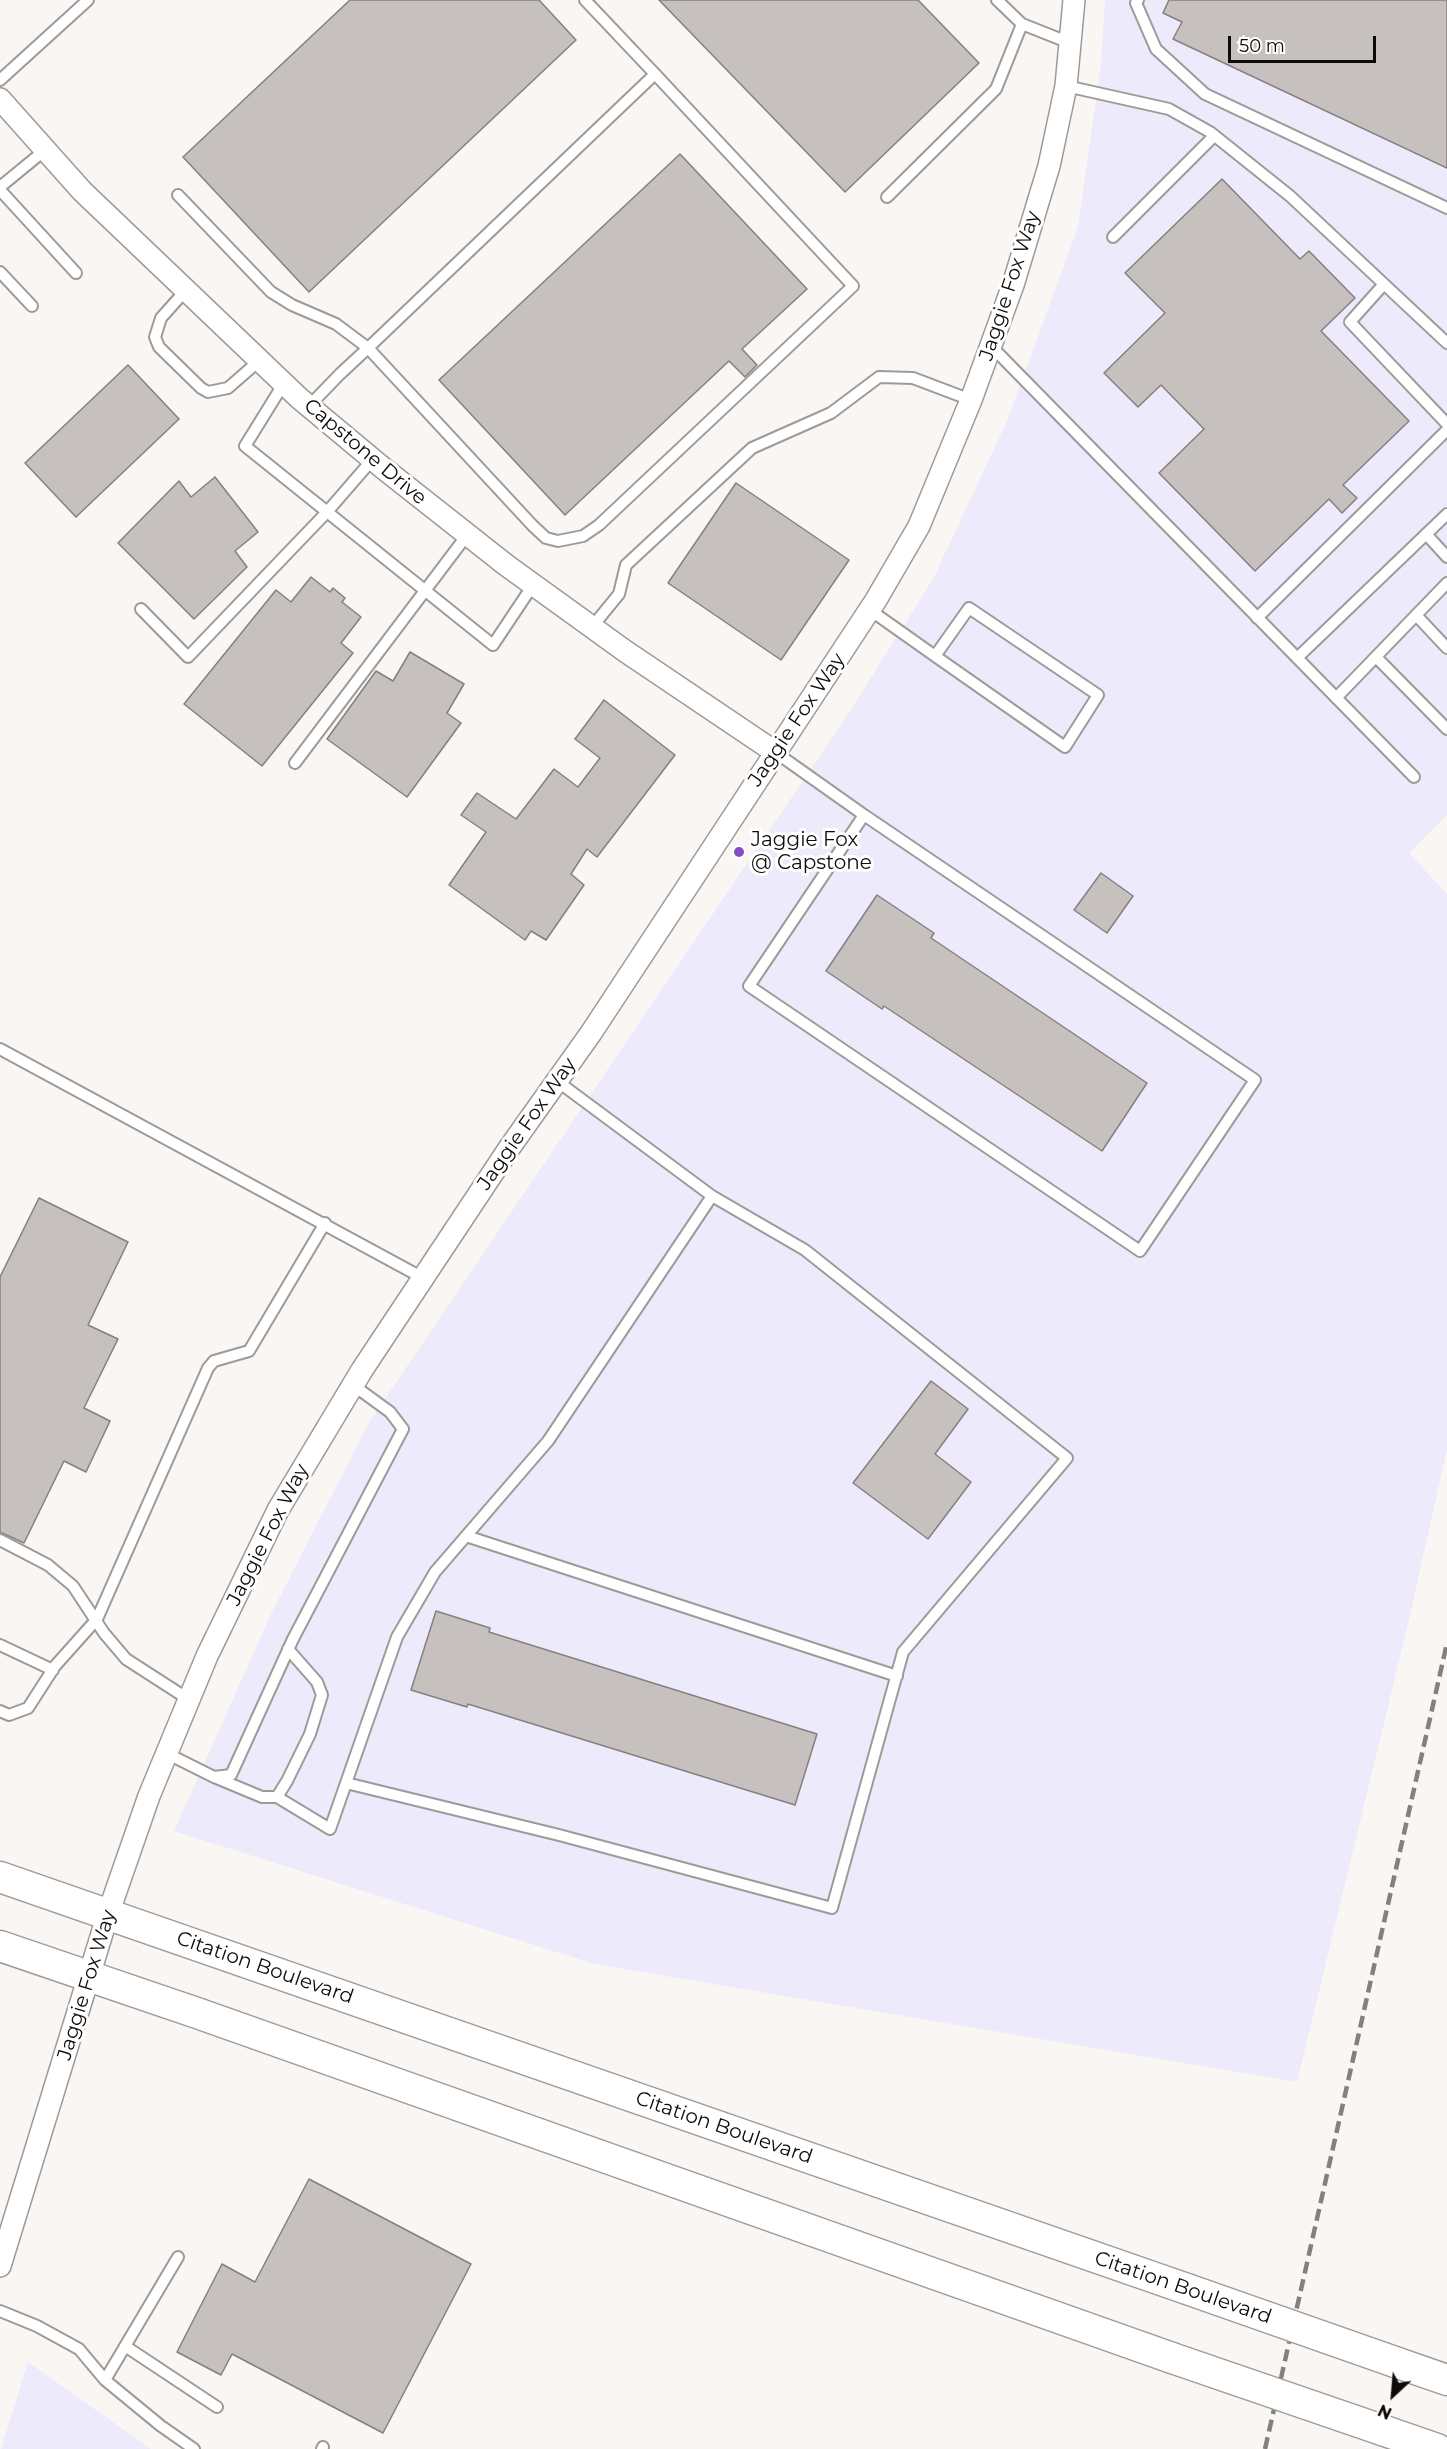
<!DOCTYPE html>
<style>
body{margin:0}
#map{position:relative;width:1447px;height:2449px;overflow:hidden;background:#faf6f3;font-family:Montserrat,sans-serif}
canvas{display:block}
.north{position:absolute;left:1363px;top:2365px;width:60px;height:60px;-webkit-text-stroke:4px #fff;paint-order:stroke;rotate:206deg;font-size:16px;font-weight:700;line-height:24px;text-align:center;color:#0d0b0a}
.north::after{content:'';display:block;margin:auto;width:21px;height:27px;background:#0d0b0a;clip-path:polygon(50% 0,100% 100%,50% 72%,0 100%)}
.scale{position:absolute;left:1228px;top:36px;width:148px;height:27px;box-sizing:border-box;border:3px solid #0d0b0a;border-top:0;padding-left:8px;font-size:18px;line-height:21px;white-space:nowrap;color:#0d0b0a;-webkit-text-stroke:4px #fff;paint-order:stroke}
</style>
<div id="map">
<canvas width="1447" height="2449"></canvas>
<div class="north">N</div>
<div class="scale">50 m</div>
</div>
<script>
const ctx = document.querySelector('canvas').getContext('2d');
ctx.lineJoin = 'round';
function fillPath(path, color) {
  ctx.fillStyle = color;
  ctx.fill(path, 'evenodd');
}
function toPath(rows) {
  const path = new Path2D();
  for (const r of rows) {
    path.moveTo(r[0], r[1]);
    for (let i = 2; i < r.length; i += 2) path.lineTo(r[i], r[i + 1]);
  }
  return path;
}
function strokePath(path, color, width, dash) {
  ctx.strokeStyle = color;
  ctx.lineWidth = width;
  ctx.lineCap = dash ? 'butt' : 'round';
  ctx.setLineDash(dash || []);
  ctx.stroke(path);
}
function label(font, color, halo, rows, align = 'center') {
  ctx.font = font + ' Montserrat,sans-serif';
  ctx.lineWidth = 6;
  ctx.setLineDash([]);
  ctx.textBaseline = 'middle';
  ctx.strokeStyle = halo;
  ctx.fillStyle = color;
  for (const [text, x, y, turn = 0] of rows) {
    ctx.save();
    ctx.translate(x, y);
    ctx.rotate((+turn || 0) * Math.PI / 180);
    ctx.textAlign = isNaN(turn) ? turn : align;
    if (halo) ctx.strokeText(text, 0, 0);
    ctx.fillText(text, 0, 0);
    ctx.restore();
  }
}
fillPath(toPath([
 [1105,0,1447,0,1447,815,1409,853,1447,894,1447,1449,1408,1624,1297,2082,594,1964,174,1831,271,1614,368,1424,848,714,933,579,1007,421,1078,227,1101,64],
 [28,2362,151,2449,1,2449]
]), '#edeafc');
const building = toPath([
 [350,0,539,0,576,40,309,292,183,157,350,0],
 [659,0,918,0,979,63,845,192,659,0],
 [1169,0,1447,0,1447,168,1173,39,1182,22,1163,13,1169,0],
 [680,154,807,289,742,349,757,365,745,377,729,361,565,515,439,380,680,154],
 [1222,179,1300,259,1309,251,1355,298,1321,331,1409,421,1343,485,1357,498,1342,513,1329,499,1255,571,1159,473,1204,429,1161,385,1138,407,1104,373,1165,313,1125,273,1222,179],
 [128,365,179,419,76,517,25,463,128,365],
 [215,477,258,532,235,551,247,567,194,619,118,543,179,481,191,497,215,477],
 [736,483,849,560,781,660,668,583,736,483],
 [311,577,330,592,333,588,345,598,342,602,361,617,341,643,353,653,262,766,184,704,276,590,291,602,311,577],
 [410,652,464,684,447,713,461,723,407,797,327,739,376,671,393,681,410,652],
 [604,700,675,755,597,857,587,849,571,874,584,885,546,940,531,931,525,940,449,885,486,832,461,815,477,793,516,819,554,769,578,787,600,758,575,739,604,700],
 [1101,873,1133,896,1107,933,1074,910,1101,873],
 [877,895,934,933,931,938,1147,1083,1102,1151,884,1006,882,1009,826,971,877,895],
 [39,1198,128,1242,88,1325,118,1339,84,1408,110,1421,86,1472,64,1461,24,1543,0,1532,0,1277,39,1198],
 [931,1381,968,1409,935,1454,971,1482,928,1539,853,1483,931,1381],
 [436,1611,490,1628,489,1632,817,1734,795,1805,468,1704,467,1707,411,1690,436,1611],
 [309,2179,471,2264,383,2433,232,2354,221,2375,177,2352,222,2264,255,2282,309,2179]
]);
fillPath(building, '#c6c1bf');
strokePath(building, '#85807f', 1.5);
const service = toPath([
 [585,0,655,74],
 [997,0,1022,24,1070,43],
 [1138,0,1136,3,1156,49,1205,94,1447,208],
 [0,80,88,0],
 [1066,86,1169,109,1210,132,1290,196,1447,343],
 [0,187,45,150],
 [0,190,76,273],
 [178,195,271,292,292,305,336,324,368,348,533,526,546,538,558,541,583,536,599,525,853,286,655,74,368,348,340,374,309,406],
 [887,197,996,89,1022,24],
 [1113,237,1214,136],
 [0,272,32,306],
 [1384,284,1350,322,1447,424],
 [186,290,161,318,155,337,159,347,201,388,208,392,228,388,260,360],
 [991,346,1414,777],
 [284,383,245,446,493,645,533,585],
 [1426,534,1447,557],
 [141,609,188,657,327,512,372,460],
 [870,610,935,656,1065,747,1098,695,969,608,935,656],
 [1416,615,1447,648],
 [1257,618,1447,430],
 [592,627,619,594,626,565,752,448,831,413,879,377,913,378,971,400],
 [1376,657,1447,729],
 [1297,658,1447,514],
 [1336,698,1447,583],
 [775,752,864,815],
 [295,763,467,535],
 [864,815,1255,1080,1140,1251,749,986,864,815],
 [0,1049,423,1278],
 [466,1536,897,1676],
 [0,1540,48,1565,73,1586,104,1633,126,1659,188,1699],
 [0,1645,53,1670],
 [0,1711,9,1715,28,1708,55,1666,97,1619,208,1368,214,1361,249,1351,325,1223],
 [166,1753,214,1777,231,1775,293,1639,403,1429,390,1412,353,1385],
 [214,1777,262,1797,277,1797,287,1781,310,1734,322,1695,317,1682,288,1649],
 [346,1783,559,1835,832,1908,903,1652,1067,1458,805,1250,712,1196],
 [277,1797,330,1829,397,1637,435,1572,548,1441,712,1196,557,1081],
 [0,2311,37,2326,79,2349,105,2380,161,2426,194,2449],
 [125,2346,217,2407],
 [105,2380,178,2257],
 [322,2449,323,2447]
]);
const minor = toPath([
 [0,99,82,191,299,398,383,468,506,565,625,651,775,752],
 [0,2266,108,1914,149,1796,207,1656,278,1510,362,1370,510,1147,591,1033,876,600,919,526,971,400,1013,285,1049,166,1066,86,1074,0]
]);
const secondary = toPath([
 [0,1877,1187,2289],
 [0,1946,197,2013,1172,2358],
 [1395,2362,1447,2380],
 [1382,2430,1437,2449]
]);
strokePath(service, '#9e9a98', 14);
strokePath(minor, '#9e9a98', 24);
strokePath(secondary, '#9e9a98', 33);
strokePath(service, '#fff', 10);
strokePath(minor, '#fff', 21);
strokePath(secondary, '#fff', 30);
strokePath(toPath([
 [1265,2449,1447,1643]
]), '#83807e', 4.5, [12, 6]);
const secondaryBridge = toPath([
 [1187,2289,1395,2362],
 [1172,2358,1382,2430]
]);
strokePath(secondaryBridge, '#9e9a98', 33, []);
strokePath(secondaryBridge, '#fff', 30);
for (const [x, y, r, color] of [
 [739,852,6,"#854cc3"]
]) {
  const dot = new Path2D();
  dot.arc(x, y, r, 0, 2 * Math.PI);
  ctx.fillStyle = color;
  ctx.fill(dot);
  strokePath(dot, '#fff', 2);
}
label('20px', '#0d0b0a', '#fff', [
 ["Jaggie Fox Way",1010,286,-72],
 ["Capstone Drive",365,452,40],
 ["Jaggie Fox Way",797,720,-56],
 ["Jaggie Fox Way",527,1124,-55],
 ["Jaggie Fox Way",268,1535,-63],
 ["Citation Boulevard",265,1968,19],
 ["Jaggie Fox Way",87,1985,-73],
 ["Citation Boulevard",724,2128,19],
 ["Citation Boulevard",1183,2288,19]
]);
label('20px', '#0d0b0a', '#fff', [
 ["Jaggie Fox",751,840],
 ["@ Capstone",751,863]
], 'left');
</script>
